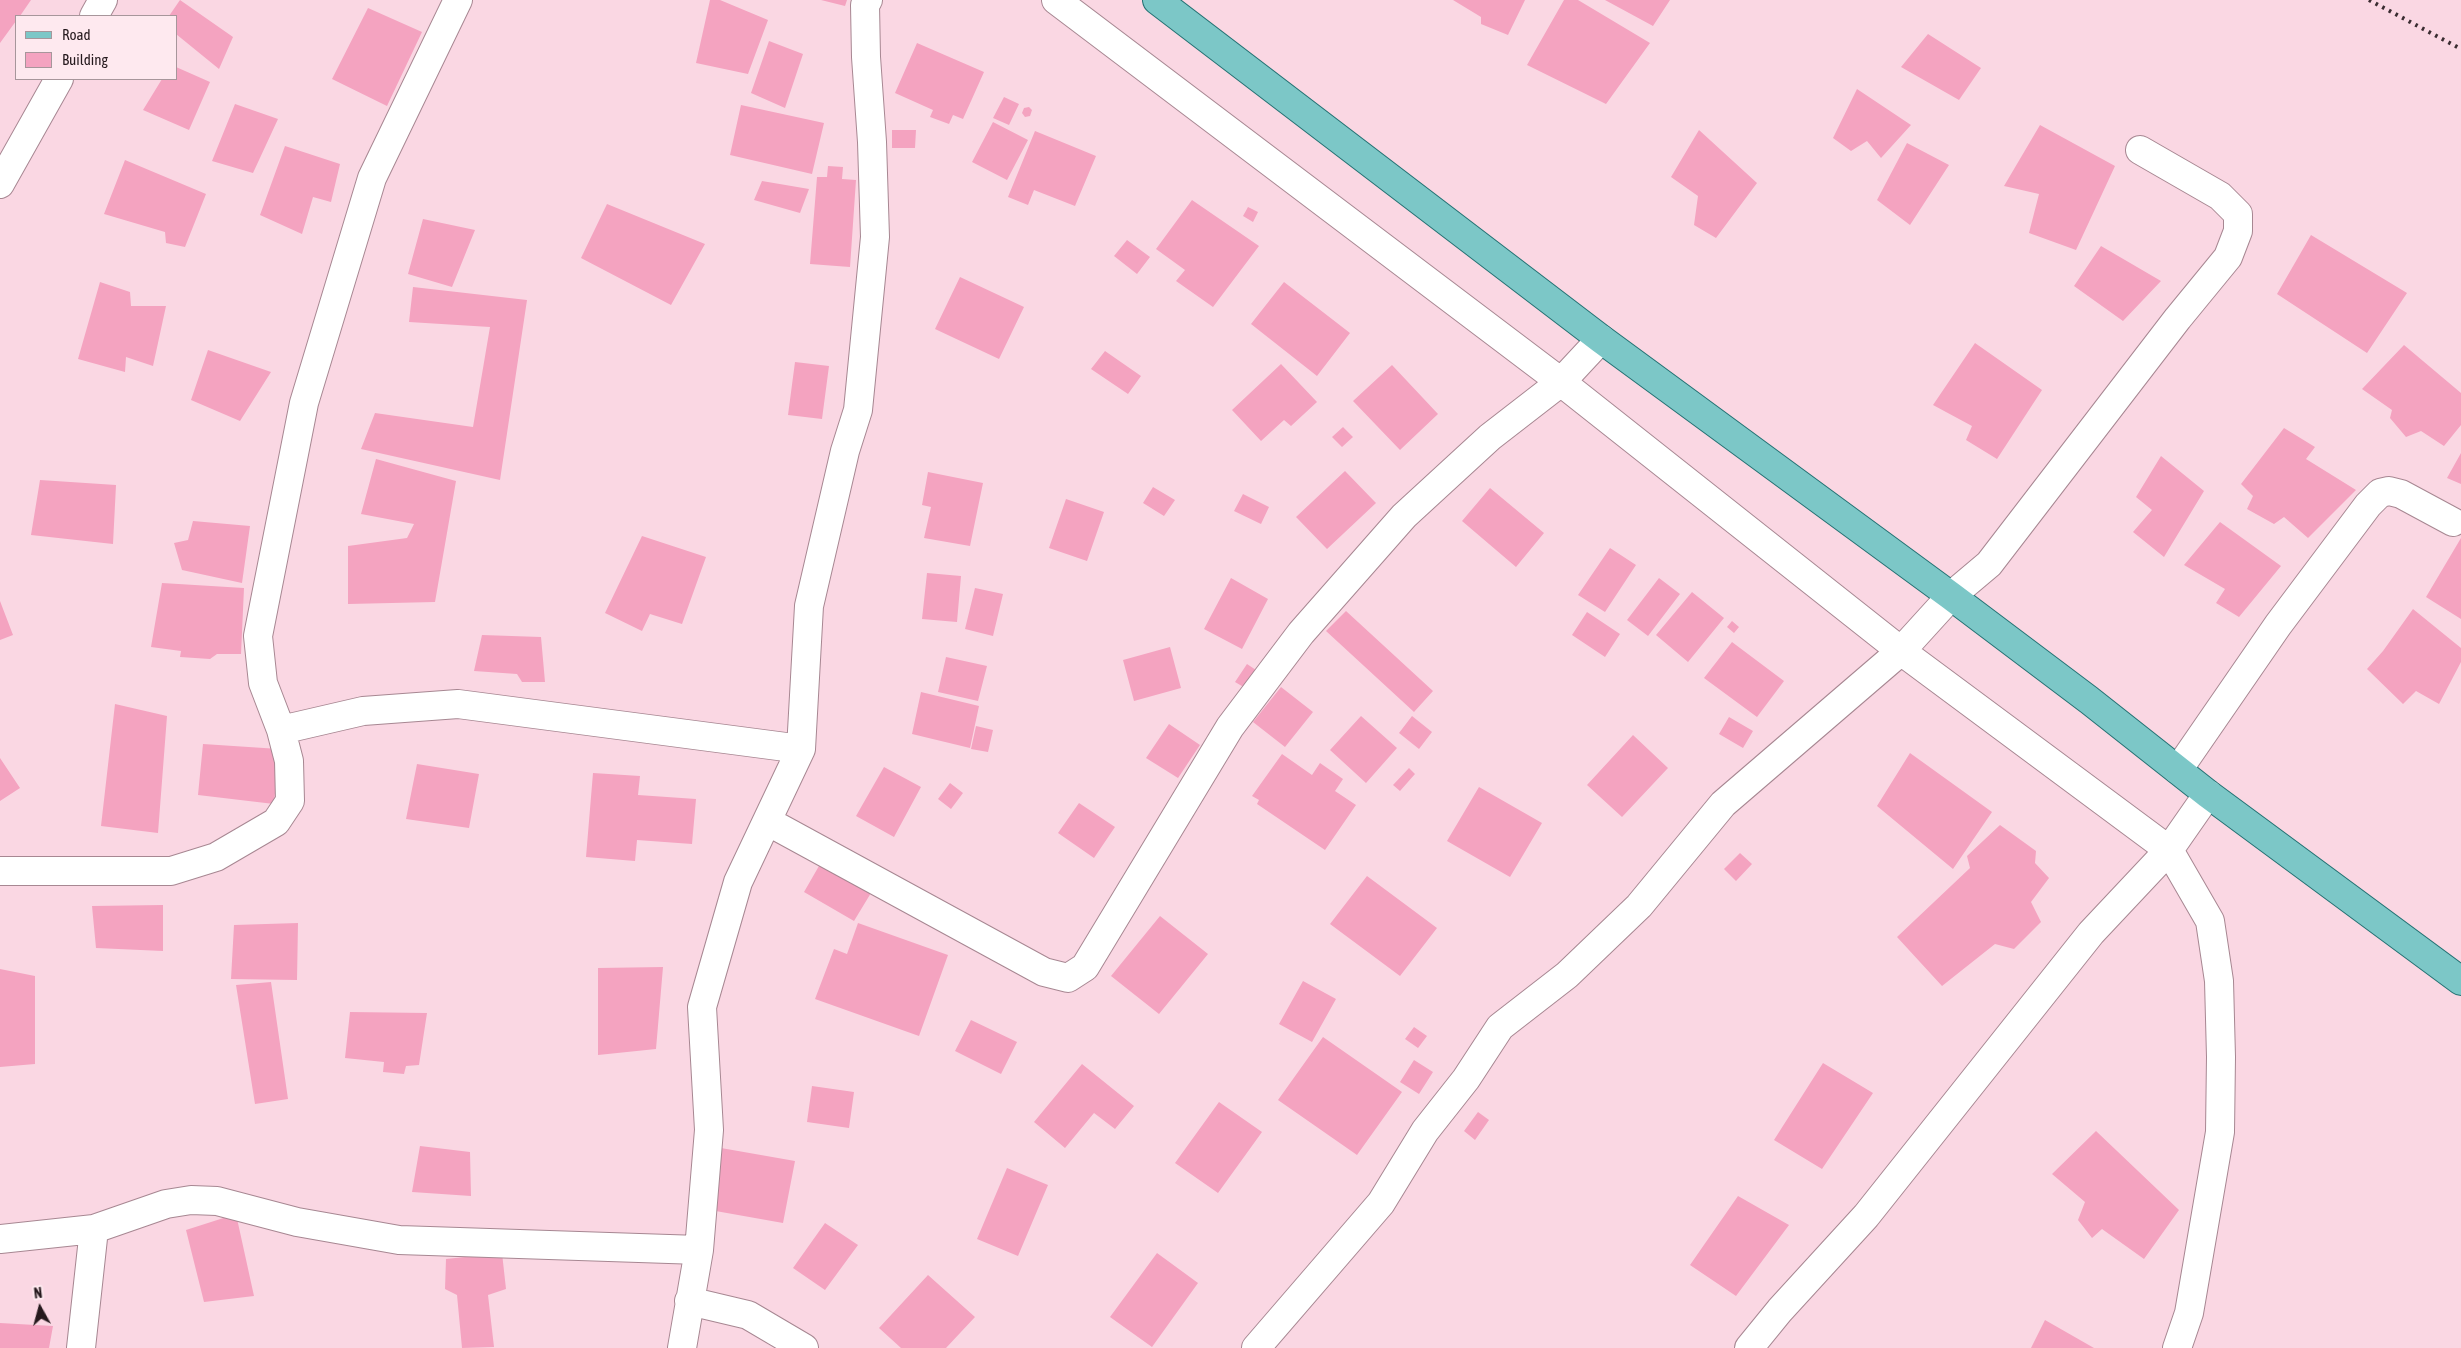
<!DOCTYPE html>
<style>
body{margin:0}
#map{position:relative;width:2461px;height:1348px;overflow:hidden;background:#fad7e3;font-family:"Asap Condensed",sans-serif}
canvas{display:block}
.legend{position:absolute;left:15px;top:15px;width:162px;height:65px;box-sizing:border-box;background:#fee9ef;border:1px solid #a7969b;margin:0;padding:6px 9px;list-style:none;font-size:15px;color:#25191d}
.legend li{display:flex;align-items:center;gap:10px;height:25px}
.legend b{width:25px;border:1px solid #a7969b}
.north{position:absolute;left:15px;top:1283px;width:50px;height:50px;-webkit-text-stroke:4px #fee9ef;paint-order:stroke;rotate:353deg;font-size:14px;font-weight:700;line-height:20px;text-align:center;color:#25191d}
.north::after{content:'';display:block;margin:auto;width:18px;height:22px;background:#25191d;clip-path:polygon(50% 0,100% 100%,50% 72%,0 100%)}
</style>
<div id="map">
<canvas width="2461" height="1348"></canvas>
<ul class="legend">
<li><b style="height:6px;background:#7cc7c7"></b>Road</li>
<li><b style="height:14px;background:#f4a3c0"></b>Building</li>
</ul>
<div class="north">N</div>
</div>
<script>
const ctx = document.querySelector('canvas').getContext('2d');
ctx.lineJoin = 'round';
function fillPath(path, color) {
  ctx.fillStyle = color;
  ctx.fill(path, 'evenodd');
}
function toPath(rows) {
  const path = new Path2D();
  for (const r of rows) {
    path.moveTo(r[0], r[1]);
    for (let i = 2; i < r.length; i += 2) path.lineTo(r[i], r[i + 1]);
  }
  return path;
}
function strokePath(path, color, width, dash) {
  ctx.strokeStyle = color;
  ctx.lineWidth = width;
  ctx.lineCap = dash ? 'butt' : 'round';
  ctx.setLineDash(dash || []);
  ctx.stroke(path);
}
fillPath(toPath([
 [0,0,31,0,20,16,16,16,16,21,0,43],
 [180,0,233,37,219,69,176,34,176,16,169,16],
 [710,0,720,0,768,20,748,74,696,63],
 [821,0,847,0,845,6],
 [1453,0,1525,0,1508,35,1481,24,1481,17],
 [1564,0,1578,0,1650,43,1606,104,1527,65],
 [1605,0,1670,0,1653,26],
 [368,8,422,32,387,106,332,79],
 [1928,34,1981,68,1959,100,1901,67],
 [769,41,803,54,785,108,751,93],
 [917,43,984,72,963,119,953,115,949,124,930,117,933,110,895,93],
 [176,67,210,82,189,130,143,110,162,79,176,79],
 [1857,89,1911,125,1881,158,1867,141,1851,151,1833,138],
 [1004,97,1019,104,1009,125,993,118],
 [235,104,278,119,253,173,212,161],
 [741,105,824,123,812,174,730,155],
 [1029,107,1032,110,1030,116,1025,117,1022,113,1024,108],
 [993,122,1028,140,1007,180,972,162],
 [2040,125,2115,166,2076,250,2029,233,2039,194,2004,186],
 [892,130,916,130,915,148,892,148],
 [1699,130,1757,183,1716,238,1694,225,1698,196,1671,177],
 [1035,131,1096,156,1075,206,1034,190,1028,205,1008,197],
 [1907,143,1949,165,1910,225,1877,200],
 [285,146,340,164,331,202,313,197,302,234,260,215],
 [125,160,206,194,185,247,166,243,165,232,104,214],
 [828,166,843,167,842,179,856,180,850,267,810,264,817,177,827,177],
 [762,181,809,189,800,213,754,200],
 [1192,200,1259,246,1213,307,1176,281,1185,270,1156,249],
 [607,204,705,244,671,305,581,258],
 [1248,207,1258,212,1253,222,1243,216],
 [423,219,475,230,452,287,408,274],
 [2311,235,2407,293,2367,353,2277,294],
 [1127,240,1150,257,1137,274,1114,256],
 [2101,246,2161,281,2123,321,2074,286],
 [960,277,1024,307,999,359,935,329],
 [100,282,130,292,131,306,166,306,153,366,126,357,125,372,78,359],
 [1284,282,1350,333,1317,376,1251,324],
 [413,287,527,300,500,480,361,449,375,413,473,427,490,327,409,322],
 [1975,343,2042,390,1997,459,1966,440,1972,426,1933,405],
 [2404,345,2461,393,2461,425,2444,446,2421,431,2406,437,2390,418,2392,410,2362,389],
 [208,350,271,372,240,421,191,400],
 [1105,351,1141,376,1128,394,1091,369],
 [795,362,829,366,822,419,788,415],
 [1281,364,1317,402,1291,426,1284,420,1261,441,1232,410],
 [1392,365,1438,414,1400,450,1353,401],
 [1343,427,1353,437,1342,447,1332,437],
 [2284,428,2315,447,2306,459,2356,490,2308,538,2284,517,2274,524,2247,509,2253,496,2241,484],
 [2461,453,2461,484,2447,478],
 [2161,456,2204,491,2164,557,2133,532,2152,510,2136,497],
 [376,459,456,481,435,602,348,604,348,546,407,538,414,524,361,514],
 [1345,471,1376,503,1327,549,1296,517],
 [928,472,983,483,970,546,924,538,931,507,922,505],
 [40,480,116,485,113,544,31,535],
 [1153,487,1175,500,1164,516,1143,503],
 [1490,488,1544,533,1516,567,1462,521],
 [1243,494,1269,507,1261,524,1234,511],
 [1066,499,1104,512,1087,561,1049,548],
 [193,521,250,526,242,583,182,570,174,543,188,540],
 [2220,522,2281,566,2239,617,2216,603,2225,589,2184,565],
 [642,536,706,557,682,624,650,614,642,631,605,613],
 [2461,538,2461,619,2426,597],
 [1610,548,1636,565,1605,612,1578,595],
 [927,573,961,576,957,622,922,619],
 [1231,578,1268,599,1242,649,1204,629],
 [1659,578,1680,594,1648,636,1627,620],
 [162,583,244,588,241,654,217,654,210,659,180,657,181,651,151,647],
 [975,588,1003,594,993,636,965,629],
 [1692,592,1724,618,1688,662,1656,635],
 [0,601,13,635,0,640],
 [2413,609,2461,648,2461,662,2439,704,2416,691,2403,704,2367,669,2383,651],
 [1346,611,1433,691,1414,712,1326,631],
 [1587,612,1620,634,1605,657,1572,635],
 [1732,621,1739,627,1734,633,1727,627],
 [482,635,541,637,545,682,522,682,517,674,474,671],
 [1732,642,1784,681,1757,717,1704,678],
 [1170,647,1181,688,1134,701,1123,660],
 [946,657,987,666,978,701,938,692],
 [1247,664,1259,672,1247,689,1235,682],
 [1281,687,1313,712,1285,747,1253,722],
 [921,692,979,706,970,748,912,734],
 [115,704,167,716,158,833,101,826],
 [1361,716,1397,748,1366,783,1330,750],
 [1412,716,1432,732,1419,749,1399,733],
 [1729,717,1753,731,1743,748,1719,734],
 [1169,724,1200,745,1178,778,1146,758],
 [976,726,993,730,988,752,971,749],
 [1633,735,1668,768,1622,817,1587,785],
 [203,744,279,749,274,804,198,795],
 [1910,753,1992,812,1953,869,1877,806],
 [1282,754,1312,775,1320,763,1343,779,1335,791,1356,805,1325,850,1257,804,1259,800,1252,796],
 [0,758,20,788,0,801],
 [417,764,479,774,469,828,406,819],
 [884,767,921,787,894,837,856,816],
 [1409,768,1415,774,1400,791,1393,785],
 [593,773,640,776,638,795,696,799,692,844,637,840,635,861,586,857],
 [950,783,963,793,951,809,938,799],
 [1479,787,1542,823,1510,877,1447,841],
 [1079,803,1115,827,1094,858,1058,833],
 [2000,825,2036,851,2035,863,2049,878,2031,902,2041,922,2014,949,1995,944,1942,986,1897,937,1970,868,1967,856],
 [1740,853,1752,864,1736,881,1724,869],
 [823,859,874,888,854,921,804,892],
 [1367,876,1437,928,1400,976,1330,924],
 [163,905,163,951,96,948,92,906],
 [1160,916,1208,954,1159,1014,1111,976],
 [298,923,297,980,231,979,234,925],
 [858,923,948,955,919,1036,815,999,834,949,847,954],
 [663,967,656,1049,598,1055,598,968],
 [0,969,35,976,35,1064,0,1067],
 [1303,981,1336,999,1312,1042,1279,1024],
 [271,982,288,1099,255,1104,236,985],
 [350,1012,427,1013,419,1065,406,1066,404,1074,383,1072,384,1062,345,1058],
 [971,1020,1017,1042,1001,1074,955,1051],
 [1414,1027,1427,1036,1418,1048,1405,1039],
 [1323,1037,1402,1092,1357,1155,1278,1100],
 [1414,1060,1433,1072,1419,1094,1400,1082],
 [1823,1063,1873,1093,1822,1169,1774,1140],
 [1082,1064,1134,1106,1115,1129,1094,1113,1065,1148,1034,1122],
 [812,1086,854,1092,849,1128,807,1122],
 [1219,1102,1262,1132,1218,1193,1175,1163],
 [1478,1112,1489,1120,1475,1140,1464,1131],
 [2096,1131,2179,1210,2144,1259,2102,1229,2092,1238,2078,1220,2085,1202,2052,1174],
 [420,1146,470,1152,471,1196,412,1192],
 [721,1148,795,1161,783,1223,710,1210],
 [1007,1168,1048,1185,1018,1256,977,1239],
 [1738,1196,1789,1225,1736,1296,1690,1265],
 [236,1214,254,1296,204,1302,186,1230],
 [825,1223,858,1245,825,1290,793,1268],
 [502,1253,506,1289,488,1295,494,1347,462,1348,457,1295,445,1289,446,1259],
 [1157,1253,1198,1283,1152,1347,1110,1317],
 [928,1275,975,1317,946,1348,901,1348,879,1328],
 [2045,1320,2094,1348,2031,1348],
 [0,1323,53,1326,49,1348,0,1348]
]), '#f4a3c0');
const minor = toPath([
 [458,0,372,178,304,403,258,636,263,683,281,730,363,711,458,704,801,749],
 [1056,0,1561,382,1901,651,2169,850,2210,921,2219,981,2221,1057,2220,1132,2189,1313,2177,1348],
 [94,16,103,0],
 [0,184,59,79],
 [2178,770,2278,625,2368,505,2380,493,2389,491,2401,494,2453,522],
 [767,821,1044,972,1068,978,1085,967,1230,727,1301,633,1404,516,1490,437,1561,382,1601,339],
 [0,871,171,871,216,857,276,822,290,801,289,761,281,730],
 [0,1239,94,1229,166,1204,191,1200,217,1201,297,1222,399,1240,699,1250],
 [689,1301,748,1315,804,1348],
 [81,1348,94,1229],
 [682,1348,699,1250,709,1130,702,1007,738,882,801,749,809,606,845,451,858,410,875,237,872,142,866,57,865,5,868,0],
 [1256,1348,1381,1203,1425,1131,1466,1079,1500,1027,1567,975,1639,906,1723,804,1901,651,1951,596,1989,564,2178,318,2228,257,2238,231,2238,214,2220,196,2140,150],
 [1749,1348,1780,1310,1866,1216,2091,933,2169,850,2208,794]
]);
const major = toPath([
 [1157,0,1601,339,1951,596,2089,700,2208,794,2461,981]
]);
strokePath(minor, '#a78792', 30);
strokePath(major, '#247173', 30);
strokePath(minor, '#fff', 28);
strokePath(major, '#7cc7c7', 28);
strokePath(toPath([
 [2369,0,2461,49]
]), '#3a2c31', 4, [2.5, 5]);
</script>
